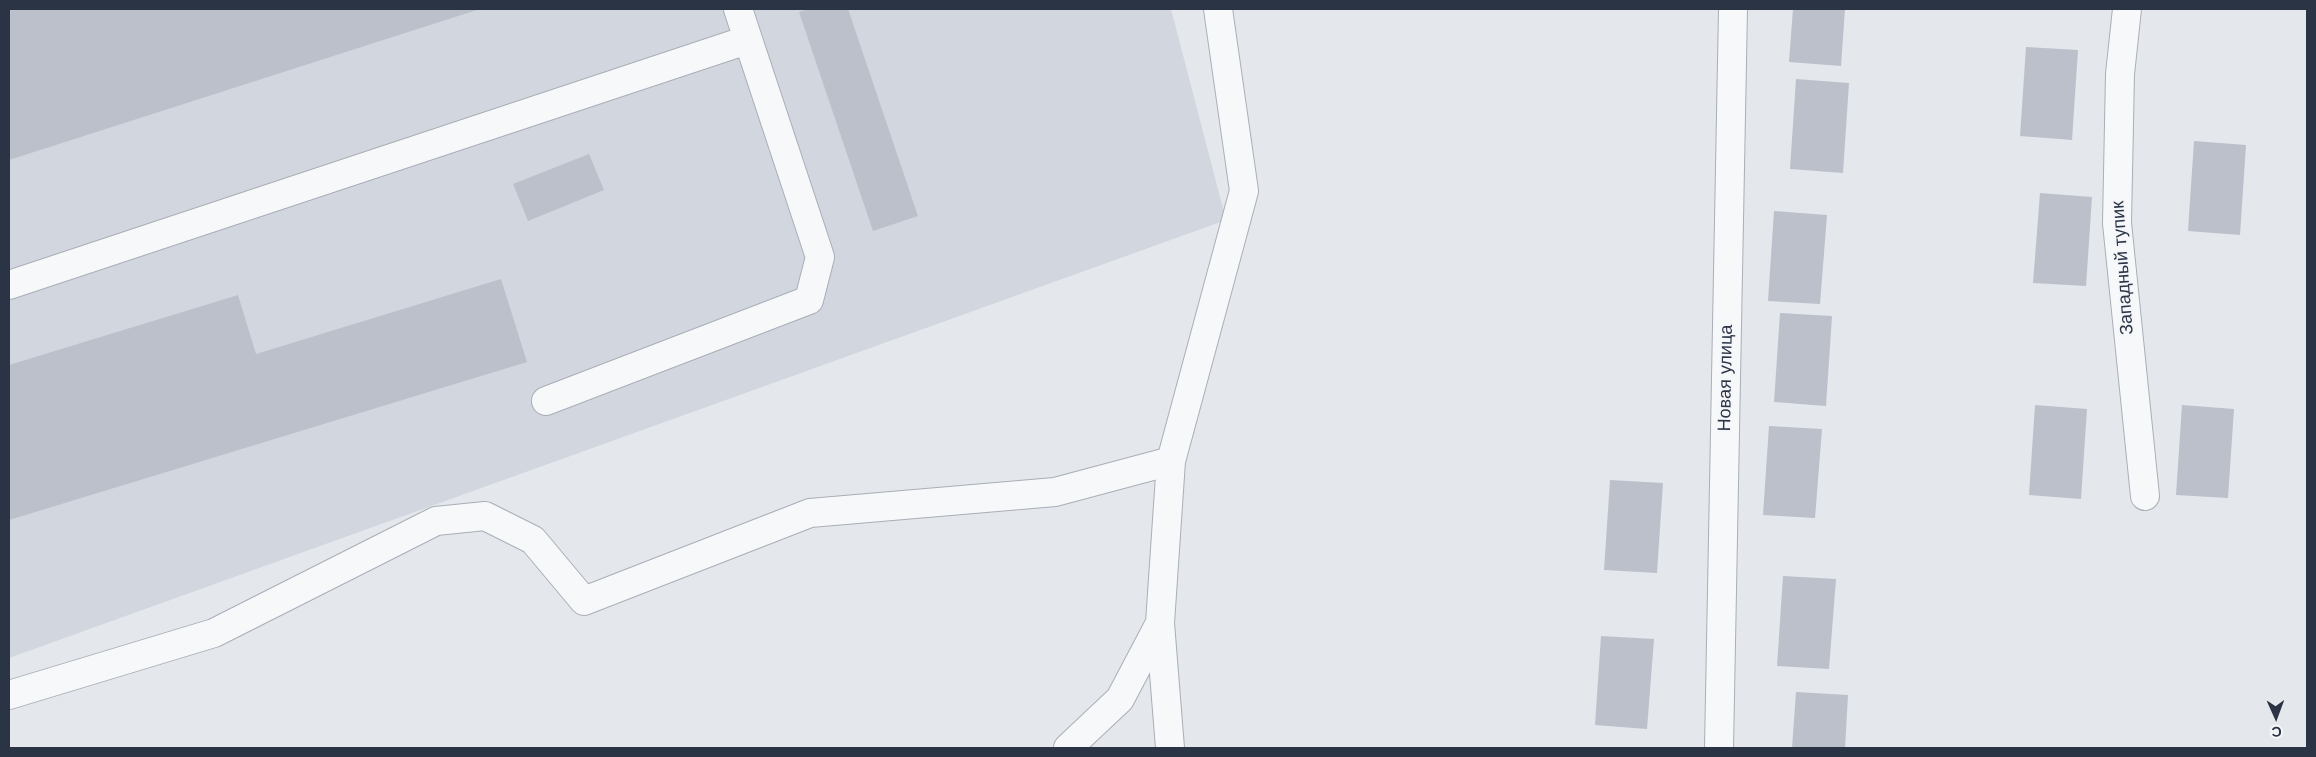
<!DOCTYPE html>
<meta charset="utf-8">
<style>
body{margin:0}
#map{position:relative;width:2316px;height:757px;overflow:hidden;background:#e4e7ec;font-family:Helvetica,sans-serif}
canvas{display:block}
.frame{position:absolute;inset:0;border:10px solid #2b3445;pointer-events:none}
.north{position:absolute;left:2251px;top:692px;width:50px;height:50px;-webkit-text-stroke:4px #f4f6f9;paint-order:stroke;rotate:178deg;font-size:14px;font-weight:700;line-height:20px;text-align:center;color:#2b3445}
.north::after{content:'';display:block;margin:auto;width:18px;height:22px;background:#2b3445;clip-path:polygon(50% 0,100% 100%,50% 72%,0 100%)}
</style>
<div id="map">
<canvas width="2316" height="757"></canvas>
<div class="frame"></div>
<div class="north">С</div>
</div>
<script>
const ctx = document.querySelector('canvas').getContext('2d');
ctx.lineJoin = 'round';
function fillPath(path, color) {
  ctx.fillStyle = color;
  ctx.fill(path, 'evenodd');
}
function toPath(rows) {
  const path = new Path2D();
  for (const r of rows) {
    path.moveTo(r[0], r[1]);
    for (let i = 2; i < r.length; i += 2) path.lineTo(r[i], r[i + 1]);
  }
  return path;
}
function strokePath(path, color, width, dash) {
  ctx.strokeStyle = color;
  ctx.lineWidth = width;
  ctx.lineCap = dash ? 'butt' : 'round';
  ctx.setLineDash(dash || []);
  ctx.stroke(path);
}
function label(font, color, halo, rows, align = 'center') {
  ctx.font = font + ' Helvetica,sans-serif';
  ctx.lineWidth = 4;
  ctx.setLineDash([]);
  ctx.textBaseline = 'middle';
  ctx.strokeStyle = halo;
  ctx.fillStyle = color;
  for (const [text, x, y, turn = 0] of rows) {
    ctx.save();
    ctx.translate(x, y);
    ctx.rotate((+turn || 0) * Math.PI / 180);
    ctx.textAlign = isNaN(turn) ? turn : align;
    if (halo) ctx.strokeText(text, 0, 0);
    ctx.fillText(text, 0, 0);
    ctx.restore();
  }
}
fillPath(toPath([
 [9,9,1171,9,1226,220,9,658]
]), '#d2d6de');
fillPath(toPath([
 [9,9,480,9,9,160],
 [808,9,848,9,918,216,873,231,799,12],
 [1793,9,1845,9,1841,66,1789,62],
 [2026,47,2078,50,2072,140,2020,136],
 [1796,79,1849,83,1843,173,1790,169],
 [2194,141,2246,145,2240,235,2188,231],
 [589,154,604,190,528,221,513,184],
 [2040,193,2092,197,2086,286,2033,283],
 [1774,211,1827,215,1820,304,1768,301],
 [501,279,527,362,9,520,9,365,238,295,256,354],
 [1780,313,1832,316,1826,406,1774,402],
 [2035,405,2087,409,2081,499,2029,495],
 [2182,405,2234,409,2228,498,2176,495],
 [1769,426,1822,429,1815,518,1763,515],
 [1610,480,1663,483,1657,573,1604,570],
 [1783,576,1836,579,1829,669,1777,666],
 [1601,636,1654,639,1647,729,1595,725],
 [1796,692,1848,695,1845,748,1792,748]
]), '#bbc0ca');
const minor = toPath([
 [2127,9,2120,74,2117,223,2145,496],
 [9,285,747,40],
 [546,401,809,300,820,257,738,9],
 [9,695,214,633,436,521,485,516,533,540,584,601,810,513,1055,492,1171,461],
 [1068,748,1120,699,1160,623],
 [1170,748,1160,623,1171,461,1244,191,1218,9],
 [1719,748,1733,9]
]);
strokePath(minor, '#a9aeb7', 30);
strokePath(minor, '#f7f8fa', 28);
label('18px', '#2b3445', '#f4f6f9', [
 ["Западный тупик",2123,268,-94],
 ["Новая улица",1726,378,-89]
]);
</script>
